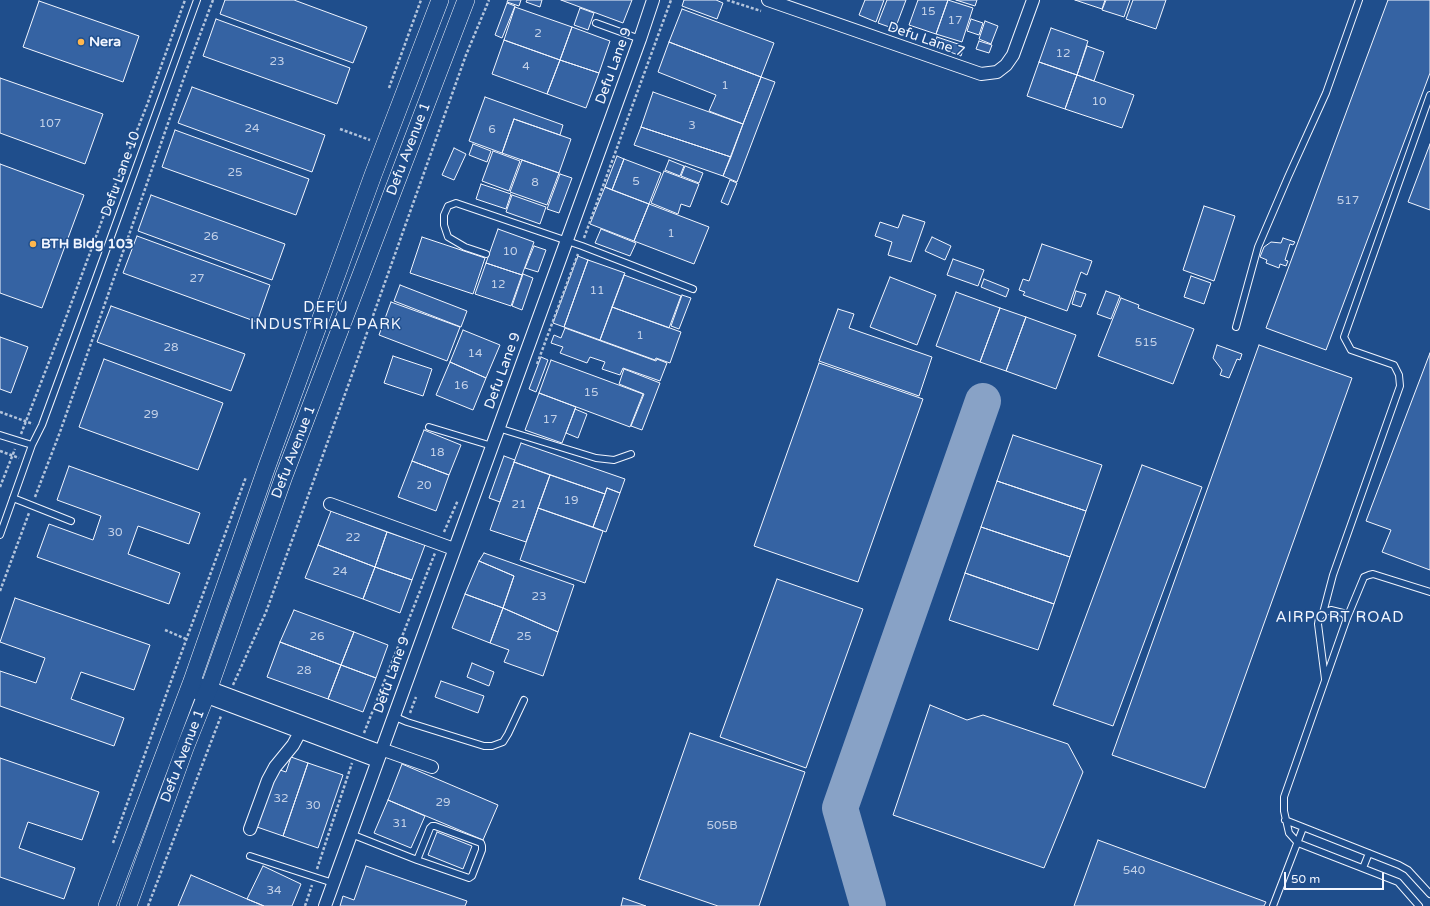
<!DOCTYPE html>
<style>
body{margin:0}
#map{position:relative;width:1430px;height:906px;overflow:hidden;background:#1f4e8c;font-family:"Varela Round",sans-serif}
canvas{display:block}
.scale{position:absolute;left:1284px;top:872px;width:100px;height:18px;box-sizing:border-box;border:2px solid #f2f6ff;border-top:0;padding-left:5px;font-size:12px;line-height:14px;white-space:nowrap;color:#f2f6ff;-webkit-text-stroke:3px #1f4e8c;paint-order:stroke}
</style>
<div id="map">
<canvas width="1430" height="906"></canvas>
<div class="scale">50 m</div>
</div>
<script>
const ctx = document.querySelector('canvas').getContext('2d');
ctx.lineJoin = 'round';
function toPath(rows) {
  const path = new Path2D();
  for (const r of rows) {
    path.moveTo(r[0], r[1]);
    for (let i = 2; i < r.length; i += 2) path.lineTo(r[i], r[i + 1]);
  }
  return path;
}
function strokePath(path, color, width, dash) {
  ctx.strokeStyle = color;
  ctx.lineWidth = width;
  ctx.lineCap = dash ? 'butt' : 'round';
  ctx.setLineDash(dash || []);
  ctx.stroke(path);
}
function fillPath(path, color) {
  ctx.fillStyle = color;
  ctx.fill(path, 'evenodd');
}
function label(font, color, halo, rows, align = 'center') {
  ctx.font = font + ' "Varela Round",sans-serif';
  ctx.lineWidth = 3;
  ctx.setLineDash([]);
  ctx.textBaseline = 'middle';
  ctx.strokeStyle = halo;
  ctx.fillStyle = color;
  for (const [text, x, y, turn = 0] of rows) {
    ctx.save();
    ctx.translate(x, y);
    ctx.rotate((+turn || 0) * Math.PI / 180);
    ctx.textAlign = isNaN(turn) ? turn : align;
    if (halo) ctx.strokeText(text, 0, 0);
    ctx.fillText(text, 0, 0);
    ctx.restore();
  }
}
strokePath(toPath([
 [868,906,840,808,983,401]
]), '#88a2c6', 36);
const building = toPath([
 [225,0,294,0,367,27,353,63,220,14,225,0],
 [508,0,521,0,519,6,507,2,508,0],
 [527,0,542,0,540,7,526,2,527,0],
 [561,0,632,0,623,23,561,0],
 [684,0,716,0,723,3,717,19,682,6,684,0],
 [865,0,884,0,876,22,859,15,865,0],
 [887,0,906,0,895,29,878,23,887,0],
 [918,0,948,0,936,34,909,25,918,0],
 [948,0,973,8,962,42,936,34,948,0],
 [956,0,977,0,975,6,956,0],
 [1075,0,1105,0,1102,9,1075,0],
 [1106,0,1130,0,1124,17,1102,10,1106,0],
 [1133,0,1166,0,1156,29,1126,19,1133,0],
 [1388,0,1430,0,1430,73,1326,350,1266,328,1388,0],
 [39,1,139,36,123,82,23,47,39,1],
 [507,3,515,6,502,38,495,35,507,3],
 [515,7,572,27,560,60,504,40,515,7],
 [580,8,594,13,588,30,574,25,580,8],
 [682,9,774,43,761,77,669,42,682,9],
 [216,19,350,68,337,104,203,56,216,19],
 [971,19,983,23,979,35,967,31,971,19],
 [985,21,998,26,991,44,979,39,985,21],
 [572,27,610,41,599,73,560,60,572,27],
 [1051,28,1088,41,1077,75,1039,62,1051,28],
 [937,37,964,46,961,56,934,46,937,37],
 [504,40,560,60,547,94,492,74,504,40],
 [979,41,992,45,989,53,976,49,979,41],
 [669,42,761,77,743,124,709,111,716,95,658,72,669,42],
 [1087,46,1104,52,1094,81,1077,75,1087,46],
 [560,60,599,73,586,108,547,94,560,60],
 [1039,62,1077,75,1065,109,1027,96,1039,62],
 [1077,75,1134,95,1122,128,1065,109,1077,75],
 [761,77,775,82,737,182,723,176,761,77],
 [0,78,103,114,85,164,0,133,0,78],
 [192,87,325,135,312,172,178,123,192,87],
 [653,92,743,124,731,157,641,127,653,92],
 [485,97,563,125,560,135,514,119,502,153,469,141,485,97],
 [514,119,571,139,559,173,502,153,514,119],
 [641,127,731,157,723,176,634,145,641,127],
 [175,130,309,179,296,215,162,167,175,130],
 [473,144,491,151,487,162,469,155,473,144],
 [1430,144,1430,210,1408,202,1430,144],
 [454,148,466,154,454,180,442,175,454,148],
 [493,151,520,161,509,191,482,181,493,151],
 [617,156,624,159,612,190,605,187,617,156],
 [624,159,661,173,649,204,612,190,624,159],
 [522,160,559,173,547,205,510,192,522,160],
 [669,160,684,166,680,176,665,170,669,160],
 [0,164,84,195,42,308,0,293,0,164],
 [685,166,703,173,699,183,681,176,685,166],
 [664,171,699,184,690,207,681,204,678,214,651,203,664,171],
 [560,174,572,178,559,213,547,209,560,174],
 [730,180,737,183,728,205,721,202,730,180],
 [481,184,511,194,506,209,476,199,481,184],
 [605,187,649,204,634,241,590,224,605,187],
 [151,195,285,244,272,280,138,231,151,195],
 [512,195,546,207,540,224,506,212,512,195],
 [649,204,709,227,694,264,634,241,649,204],
 [1204,206,1235,216,1214,281,1183,270,1204,206],
 [903,215,925,222,911,262,888,255,892,242,875,236,880,222,898,228,903,215],
 [498,229,534,242,522,275,486,263,498,229],
 [601,229,636,243,630,256,595,243,601,229],
 [137,236,270,285,257,322,123,273,137,236],
 [422,237,485,258,473,294,410,273,422,237],
 [932,237,951,246,945,260,925,251,932,237],
 [1283,238,1295,242,1293,245,1290,244,1285,260,1288,261,1286,266,1280,264,1279,268,1266,263,1267,260,1260,257,1264,247,1271,242,1281,243,1283,238],
 [1042,244,1092,261,1087,275,1081,272,1067,311,1023,295,1025,292,1019,290,1023,279,1029,281,1042,244],
 [534,246,546,250,538,272,525,268,534,246],
 [578,256,588,260,564,327,553,323,578,256],
 [953,259,984,270,978,286,947,275,953,259],
 [588,260,625,273,600,340,564,327,588,260],
 [486,263,522,275,511,306,475,294,486,263],
 [523,274,533,278,522,310,512,306,523,274],
 [624,275,681,296,669,328,612,307,624,275],
 [1191,276,1211,283,1204,304,1184,297,1191,276],
 [890,277,936,295,917,345,870,327,890,277],
 [984,279,1009,289,1006,297,981,287,984,279],
 [400,285,467,311,461,327,394,301,400,285],
 [1076,291,1086,294,1081,307,1072,304,1076,291],
 [1106,291,1120,296,1111,319,1097,314,1106,291],
 [956,292,1000,308,980,362,936,346,956,292],
 [682,295,691,298,679,329,671,326,682,295],
 [1121,298,1139,305,1138,308,1194,329,1173,384,1098,356,1121,298],
 [391,302,460,327,447,361,379,335,391,302],
 [111,306,245,354,231,391,97,342,111,306],
 [612,307,681,332,670,363,656,358,655,360,600,340,612,307],
 [1000,308,1026,317,1006,371,980,362,1000,308],
 [838,309,854,314,849,328,932,357,919,396,819,361,838,309],
 [1026,317,1076,335,1056,389,1006,371,1026,317],
 [565,328,656,361,657,359,667,363,660,381,623,368,620,375,602,369,605,362,590,357,587,363,560,353,563,347,551,343,554,335,561,338,565,328],
 [463,330,500,345,486,378,450,362,463,330],
 [0,337,28,347,11,393,0,389,0,337],
 [1217,345,1242,354,1240,360,1237,359,1229,378,1220,375,1222,370,1213,358,1217,345],
 [1259,345,1352,378,1205,788,1112,755,1259,345],
 [1430,353,1430,570,1382,552,1391,530,1366,521,1430,353],
 [393,356,432,369,423,396,384,383,393,356],
 [541,357,548,360,536,392,529,389,541,357],
 [104,359,223,403,198,470,79,427,104,359],
 [551,360,643,394,630,427,539,393,551,360],
 [450,362,486,378,473,410,436,395,450,362],
 [819,363,923,399,858,582,754,546,819,363],
 [624,369,660,383,642,430,631,426,644,394,619,384,624,369],
 [539,393,576,407,562,443,525,430,539,393],
 [575,409,587,414,578,438,566,433,575,409],
 [424,430,461,445,449,475,412,461,424,430],
 [1013,435,1102,465,1086,511,997,481,1013,435],
 [521,443,625,479,620,493,607,488,605,494,514,462,521,443],
 [504,456,515,460,500,502,489,498,504,456],
 [412,461,449,475,436,511,398,497,412,461],
 [514,462,550,475,526,542,490,530,514,462],
 [1142,465,1202,487,1113,726,1053,705,1142,465],
 [69,466,200,513,189,544,138,526,128,554,180,573,169,604,37,557,49,524,93,540,101,516,57,500,69,466],
 [550,475,605,494,593,527,538,508,550,475],
 [997,481,1086,511,1070,557,981,527,997,481],
 [607,488,620,493,606,532,593,527,607,488],
 [538,508,603,531,585,583,520,560,538,508],
 [331,511,387,532,375,567,318,545,331,511],
 [981,527,1070,557,1054,604,965,573,981,527],
 [387,532,425,545,412,580,375,567,387,532],
 [318,545,375,567,363,599,305,578,318,545],
 [484,553,574,585,558,632,503,608,514,576,479,561,484,553],
 [479,561,514,576,503,608,465,594,479,561],
 [375,567,412,580,400,613,363,599,375,567],
 [965,573,1054,604,1038,650,949,620,965,573],
 [777,579,863,609,806,768,720,737,777,579],
 [465,594,503,608,490,643,452,628,465,594],
 [15,598,150,645,134,690,81,672,71,699,124,718,114,746,0,706,0,671,36,683,45,658,0,642,15,598],
 [503,608,558,632,543,676,504,662,509,650,490,643,503,608],
 [294,610,354,632,341,665,280,642,294,610],
 [354,632,388,645,376,678,341,665,354,632],
 [280,642,341,665,328,699,267,677,280,642],
 [472,663,494,672,489,686,467,677,472,663],
 [341,665,376,678,363,712,328,699,341,665],
 [441,681,484,696,478,713,435,697,441,681],
 [930,705,967,720,983,715,1068,744,1083,772,1044,868,893,815,930,705],
 [690,733,805,772,759,906,718,906,639,879,690,733],
 [291,757,308,763,283,836,257,827,277,769,286,772,291,757],
 [0,758,99,792,82,840,28,822,19,848,75,868,64,899,0,877,0,758],
 [308,763,343,775,318,848,283,836,308,763],
 [402,764,498,805,483,840,388,800,402,764],
 [388,800,425,816,411,848,374,833,388,800],
 [437,832,472,846,463,869,428,855,437,832],
 [1098,840,1266,902,1264,906,1074,906,1098,840],
 [263,866,301,884,292,906,264,906,247,899,263,866],
 [366,866,467,901,465,906,340,906,343,896,354,900,366,866],
 [191,875,247,899,264,906,178,906,191,875],
 [623,898,646,906,621,906,623,898]
]);
fillPath(building, '#3563a3');
strokePath(building, '#f2f6ff', 1);
const lane = toPath([
 [596,23,640,39],
 [486,254,465,247,448,237,444,225,444,215,448,206,456,203,582,246,693,289],
 [1236,327,1258,247,1288,177,1326,93,1359,0],
 [429,427,492,446],
 [498,428,596,458,614,460,631,454],
 [0,435,32,445],
 [13,498,71,521],
 [0,535,32,445,42,425,95,281,197,0],
 [1323,613,1333,575,1400,386,1399,375,1394,365,1351,350,1344,337,1430,95],
 [1325,679,1318,624,1319,618,1323,613,1331,610,1343,613,1347,618],
 [393,716,407,722,484,746,492,746,503,742,508,734,524,700],
 [1285,820,1399,865,1408,870,1430,894],
 [351,834,417,860,469,878,472,876,482,850,482,846,481,843,435,826,432,826,430,828,417,860],
 [250,856,333,883],
 [1363,868,1369,853],
 [1273,906,1303,828],
 [1419,906,1398,882,1298,843,1289,833,1284,811,1284,797,1347,618,1364,577,1369,575,1373,574,1430,592]
]);
const street = toPath([
 [768,0,981,74,997,72,1006,65,1013,55,1033,0],
 [330,504,454,549],
 [192,681,380,751],
 [188,690,377,761],
 [381,749,432,767],
 [250,829,268,780,275,767,293,745,300,732],
 [325,906,640,39,653,0]
]);
const secondary = toPath([
 [107,906,192,681,266,469,373,175,440,0],
 [128,906,185,748,209,688,284,476,466,0]
]);
strokePath(lane, '#f2f6ff', 8);
strokePath(street, '#f2f6ff', 14);
strokePath(secondary, '#f2f6ff', 18);
strokePath(toPath([
 [727,0,761,11],
 [389,88,421,0],
 [340,129,370,140],
 [584,238,671,0],
 [537,364,578,254],
 [0,412,33,424],
 [21,434,61,331,111,196,147,105,185,0],
 [0,451,19,458],
 [0,487,15,449],
 [35,497,60,432,187,69,213,0],
 [444,532,458,500],
 [0,591,29,513],
 [165,630,186,639],
 [233,685,266,612,353,372,466,55,489,0],
 [410,713,416,697],
 [364,733,435,553],
 [113,843,174,673,246,477],
 [317,869,352,763],
 [148,906,221,716],
 [305,906,312,885]
]), '#b3c4dc', 2.5, [3, 2]);
strokePath(lane, '#1f4e8c', 6);
strokePath(street, '#1f4e8c', 12);
strokePath(secondary, '#1f4e8c', 17);
for (const [x, y, r, color] of [
 [81,42,4,"#ffb74d"],
 [33,244,4,"#ffb74d"]
]) {
  const dot = new Path2D();
  dot.arc(x, y, r, 0, 2 * Math.PI);
  ctx.fillStyle = color;
  ctx.fill(dot);
  strokePath(dot, '#1f4e8c', 1.5);
}
label('12px', '#c3d1e8', null, [
 ["15",928,12],
 ["17",955,21],
 ["2",538,34],
 ["12",1063,54],
 ["23",277,62],
 ["4",526,67],
 ["1",725,86],
 ["10",1099,102],
 ["107",50,124],
 ["3",692,126],
 ["24",252,129],
 ["6",492,130],
 ["25",235,173],
 ["5",636,182],
 ["8",535,183],
 ["517",1348,201],
 ["1",671,234],
 ["26",211,237],
 ["10",510,252],
 ["27",197,279],
 ["12",498,285],
 ["11",597,291],
 ["1",640,336],
 ["515",1146,343],
 ["28",171,348],
 ["14",475,354],
 ["16",461,386],
 ["15",591,393],
 ["29",151,415],
 ["17",550,420],
 ["18",437,453],
 ["20",424,486],
 ["19",571,501],
 ["21",519,505],
 ["30",115,533],
 ["22",353,538],
 ["24",340,572],
 ["23",539,597],
 ["26",317,637],
 ["25",524,637],
 ["28",304,671],
 ["32",281,799],
 ["29",443,803],
 ["30",313,806],
 ["31",400,824],
 ["505B",722,826],
 ["540",1134,871],
 ["34",274,891]
]);
label('14px', '#f2f6ff', '#1f4e8c', [
 ["Defu Lane 7",926,40,19],
 ["Defu Lane 9",614,66,-70],
 ["Defu Avenue 1",409,149,-69],
 ["Defu Lane 10",121,174,-70],
 ["Defu Lane 9",503,371,-70],
 ["Defu Avenue 1",294,452,-69],
 ["Defu Lane 9",392,675,-70],
 ["Defu Avenue 1",183,756,-69]
]);
label('bold 14px', '#f2f6ff', '#1f4e8c', [
 ["Nera",89,42],
 ["BTH Bldg 103",41,244]
], 'left');
ctx.letterSpacing = '1px';
label('15px', '#f2f6ff', '#1f4e8c', [
 ["DEFU",326,308],
 ["INDUSTRIAL PARK",326,325],
 ["AIRPORT ROAD",1340,618]
]);
ctx.letterSpacing = '0px';
</script>
